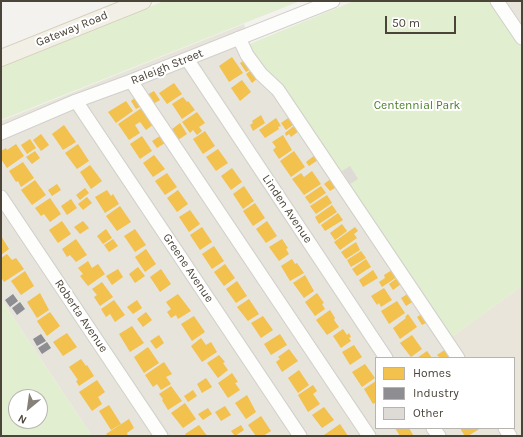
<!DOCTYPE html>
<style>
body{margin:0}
#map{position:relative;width:523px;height:437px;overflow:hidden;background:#f4f2ee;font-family:Karla,sans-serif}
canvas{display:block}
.frame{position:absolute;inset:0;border:2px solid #4b4439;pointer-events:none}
.legend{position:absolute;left:375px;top:357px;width:140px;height:72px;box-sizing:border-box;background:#fff;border:1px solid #b7b4b0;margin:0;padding:5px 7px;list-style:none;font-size:12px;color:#4b4439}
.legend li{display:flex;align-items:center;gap:8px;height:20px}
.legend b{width:20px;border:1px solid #b7b4b0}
.north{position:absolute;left:8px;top:389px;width:40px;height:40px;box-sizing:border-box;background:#fff;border:1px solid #b7b4b0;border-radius:50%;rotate:209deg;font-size:11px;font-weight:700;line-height:16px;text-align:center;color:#4b4439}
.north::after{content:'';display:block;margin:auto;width:14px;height:18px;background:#868178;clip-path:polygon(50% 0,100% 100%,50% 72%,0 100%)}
.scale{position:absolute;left:385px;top:16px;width:71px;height:18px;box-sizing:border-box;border:2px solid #4b4439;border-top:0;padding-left:5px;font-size:12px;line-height:14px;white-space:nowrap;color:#4b4439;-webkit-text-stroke:3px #fff;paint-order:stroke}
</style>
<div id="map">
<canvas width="523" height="437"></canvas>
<div class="frame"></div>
<ul class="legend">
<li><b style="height:11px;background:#f2c14e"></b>Homes</li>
<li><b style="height:11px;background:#8d8d92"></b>Industry</li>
<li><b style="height:11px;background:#dedbd6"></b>Other</li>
</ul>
<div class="north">N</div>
<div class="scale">50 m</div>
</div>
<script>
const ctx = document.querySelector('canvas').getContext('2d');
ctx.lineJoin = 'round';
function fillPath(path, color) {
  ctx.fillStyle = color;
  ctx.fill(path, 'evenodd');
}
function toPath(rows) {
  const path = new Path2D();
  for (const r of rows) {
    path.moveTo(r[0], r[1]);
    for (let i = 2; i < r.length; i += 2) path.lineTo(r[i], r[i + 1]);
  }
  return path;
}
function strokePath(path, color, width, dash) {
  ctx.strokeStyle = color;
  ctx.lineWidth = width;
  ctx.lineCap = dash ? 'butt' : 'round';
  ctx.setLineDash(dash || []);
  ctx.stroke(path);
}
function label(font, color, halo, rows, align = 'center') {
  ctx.font = font + ' Karla,sans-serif';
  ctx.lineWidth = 4;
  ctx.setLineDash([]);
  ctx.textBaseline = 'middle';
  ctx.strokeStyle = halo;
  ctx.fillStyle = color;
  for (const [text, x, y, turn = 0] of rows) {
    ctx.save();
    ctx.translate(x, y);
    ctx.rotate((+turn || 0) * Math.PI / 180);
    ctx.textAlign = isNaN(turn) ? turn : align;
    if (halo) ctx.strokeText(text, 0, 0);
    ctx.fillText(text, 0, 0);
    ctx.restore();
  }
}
fillPath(toPath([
 [491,1,522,1,522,48],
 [244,24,252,52,462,358,376,358,376,428,508,428,513,436,92,436,1,299,1,121]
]), '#e7e4dc');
fillPath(toPath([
 [522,286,522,436,513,436,508,428,514,428,514,358,462,358,449,339]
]), '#eae5da');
fillPath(toPath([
 [164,1,300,1,1,120,1,66],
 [354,1,491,1,522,48,522,286,449,339,247,45],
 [1,299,54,379,92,436,1,436],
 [16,397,40,397,40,421,16,421]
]), '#e1eecf');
fillPath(toPath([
 [232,57,243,73,229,82,219,66],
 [247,59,253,68,246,72,240,63],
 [253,69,259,77,252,83,246,74],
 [242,80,251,92,240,101,231,88],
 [174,83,182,94,167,104,159,93],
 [154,91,160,100,153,104,147,95],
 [136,97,142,106,136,109,131,101],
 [183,97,187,102,188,101,195,110,182,119,172,104],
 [126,101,133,111,116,123,108,112],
 [143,107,154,124,146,130,140,122,135,125,140,133,129,140,118,124],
 [197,112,205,123,199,127,202,131,197,135,193,130,190,133,182,122],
 [261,115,265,123,253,131,250,125,253,123,252,121],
 [291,116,296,123,286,130,281,123],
 [276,118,281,126,278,127,279,129,265,138,259,130],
 [180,123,187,134,178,140,171,130],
 [64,125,76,142,63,150,52,134],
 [295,125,299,131,291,137,289,134,286,136,285,133],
 [205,131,215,146,203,154,193,139],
 [41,134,49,145,41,151,33,140],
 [283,135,292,150,279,159,273,150,276,147,272,142],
 [142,136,152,151,140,159,130,144],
 [160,136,165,143,157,148,152,141],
 [30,139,36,148,27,154,21,145],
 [16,144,24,156,7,168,1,159,1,151,6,148,7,150],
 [78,144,89,161,77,169,65,153],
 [218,149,228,163,216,171,206,157],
 [35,151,40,158,32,164,26,157],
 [294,151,305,167,291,177,280,161],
 [154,155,165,169,153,177,143,163],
 [315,155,318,160,309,166,306,162],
 [23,162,34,178,21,187,18,181,16,182,9,171],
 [90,165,102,181,91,189,80,172],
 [232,168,242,182,231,190,221,176],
 [312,171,321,184,304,195,292,179,301,173,304,177],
 [167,173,177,187,165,195,155,181],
 [332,178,338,186,330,191,324,184],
 [35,180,46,195,32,205,21,190],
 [57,184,61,190,52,196,48,190],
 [244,186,254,201,243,209,233,194],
 [321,186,326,193,310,204,305,197],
 [85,188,89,193,80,200,76,195],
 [107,190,111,196,113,194,119,204,105,213,95,197],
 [178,190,188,204,177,212,167,198],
 [327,195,332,203,316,214,310,206],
 [87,197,92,203,83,210,78,204],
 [50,198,61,214,50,222,44,214,41,216,35,208],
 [71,199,77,208,67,215,61,206],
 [255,203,265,218,253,226,243,211],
 [332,205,337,212,319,224,315,217],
 [120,206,131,222,117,231,106,216],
 [190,210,200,224,189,232,179,217],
 [338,213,343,220,325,231,321,225],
 [62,221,71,234,58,243,49,230],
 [83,221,89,228,80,234,74,227],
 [267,221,277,236,266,243,256,229],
 [342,224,347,231,335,240,330,233],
 [202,227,212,242,200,250,190,235],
 [355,227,358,231,354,234,357,238,340,250,334,242],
 [106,229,112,238,103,244,97,236],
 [135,229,146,245,135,252,124,236],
 [1,236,9,249,1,255],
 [76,239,87,255,76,262,70,255,67,257,62,249],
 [113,239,118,246,109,252,104,245],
 [282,239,288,248,286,249,289,254,279,261,269,247],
 [356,242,360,250,346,259,341,252],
 [214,246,224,261,212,269,202,254],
 [146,249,156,264,145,272,135,257],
 [361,251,366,258,351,267,347,260],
 [7,254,12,260,16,258,24,269,4,282,1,277,1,268,2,267,1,258],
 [292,259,295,264,297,263,304,273,290,281,281,266],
 [366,259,371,267,357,276,352,269],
 [88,261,92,268,98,264,105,274,88,286,80,276,83,274,78,268],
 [225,264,235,278,224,286,214,272],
 [138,267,145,276,135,283,129,274],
 [118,269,123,277,112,285,106,276],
 [161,269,171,284,160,292,150,277],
 [373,270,378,278,363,287,359,280],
 [392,270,397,277,382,287,379,282,385,278,384,275],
 [25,271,34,286,21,295,11,281],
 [305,275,314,291,304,298,293,283],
 [397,278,401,284,393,290,389,284],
 [237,281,247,296,236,303,226,289],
 [102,282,113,297,100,306,94,297,97,295,92,289],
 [384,288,392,300,381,307,379,303,377,305,371,296],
 [40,293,49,310,37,318,27,302],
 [317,293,324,303,322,304,325,309,315,316,305,302],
 [409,293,414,301,406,306,401,298],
 [178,294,191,311,178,319,176,315,171,318,167,312,171,309,166,302],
 [249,299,259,314,248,321,237,307],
 [114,300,125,315,115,322,110,314,106,317,101,309],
 [137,300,142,308,133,314,127,307],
 [397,301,405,313,389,324,381,311],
 [330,310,335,318,334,320,339,327,327,335,316,320],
 [50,312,60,326,47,336,37,321],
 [146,312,152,320,143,327,137,319],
 [408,314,417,327,400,339,393,328,406,318,405,317],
 [422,314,428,322,422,325,417,317],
 [194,316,205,332,192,341,181,324],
 [263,316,273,330,261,338,251,323],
 [132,326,144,343,130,352,119,334],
 [343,329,347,335,349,333,351,337,349,338,351,341,341,348,333,336],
 [67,333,77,347,63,356,53,342],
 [280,334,287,345,271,355,264,344],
 [159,335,164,343,156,349,150,341],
 [412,335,422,349,411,357,400,343],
 [201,338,206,345,211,342,217,352,202,362,191,346],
 [354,345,362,357,350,365,342,352],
 [148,347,159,363,144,373,134,357],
 [289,349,298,361,282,372,276,362,280,359,278,357],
 [446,349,452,358,440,358,437,355],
 [427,351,432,358,417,358],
 [219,355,225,362,223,363,228,370,218,378,207,363],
 [81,359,86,366,87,365,94,376,79,386,76,381,78,380,69,367],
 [164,362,172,374,166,377,171,384,161,390,157,384,153,387,145,375],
 [365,364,375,378,362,387,352,372],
 [299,370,309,385,298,393,288,378],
 [232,373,238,382,235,383,240,390,228,398,218,383],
 [206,378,212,387,202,393,197,384],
 [97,380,105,392,98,397,102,404,92,411,79,392],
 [376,381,376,402,373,404,364,389],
 [313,385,317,391,313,394,320,404,308,412,298,395],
 [171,386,182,401,168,410,162,400,163,399,159,394],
 [193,390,197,396,188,402,184,396],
 [247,395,256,412,246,419,235,403],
 [185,403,196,419,183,428,171,413],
 [109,405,121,424,111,430,99,411],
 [225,406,231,415,221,421,215,412],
 [324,407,334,420,322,428,312,415],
 [208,408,212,414,203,420,198,414],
 [261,416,271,431,263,436,256,436,248,425],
 [129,419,134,428,127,433,128,436,108,436,106,434],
 [340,424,348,436,325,436,324,435],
 [199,425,207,436,187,436,185,434],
 [241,425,244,430,235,436,231,431],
 [395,428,409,428,413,435,411,436,400,436],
 [461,428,481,428,468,436,465,436,461,430]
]), '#f2c14e');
fillPath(toPath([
 [13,294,18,301,10,307,5,300],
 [20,302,25,309,17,315,12,308],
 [41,334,46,341,37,346,33,339],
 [47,342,51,348,42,354,38,348]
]), '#8d8d92');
fillPath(toPath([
 [350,166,358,179,350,184,342,171]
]), '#dedbd6');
const minor = toPath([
 [497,1,522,38],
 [239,38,247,55,261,74,278,90,458,358],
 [187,59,386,358],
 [131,81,369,436],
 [76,101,300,436],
 [1,133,76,101,131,81,333,1],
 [1,197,161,436],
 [433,428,439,436],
 [505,428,510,436]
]);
const major = toPath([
 [1,58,143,1]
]);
strokePath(minor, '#d2d0cb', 15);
strokePath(major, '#d6cebb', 18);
strokePath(minor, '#fdfdfc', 13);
strokePath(major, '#f2efe6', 16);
label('12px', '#4b4439', '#fff', [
 ["Gateway Road",72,29,-22],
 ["Raleigh Street",167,67,-22],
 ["Linden Avenue",287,209,56],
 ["Greene Avenue",188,268,56],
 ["Roberta Avenue",81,316,56]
]);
label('12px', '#4a7f2a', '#fff', [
 ["Centennial Park",417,106]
]);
</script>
